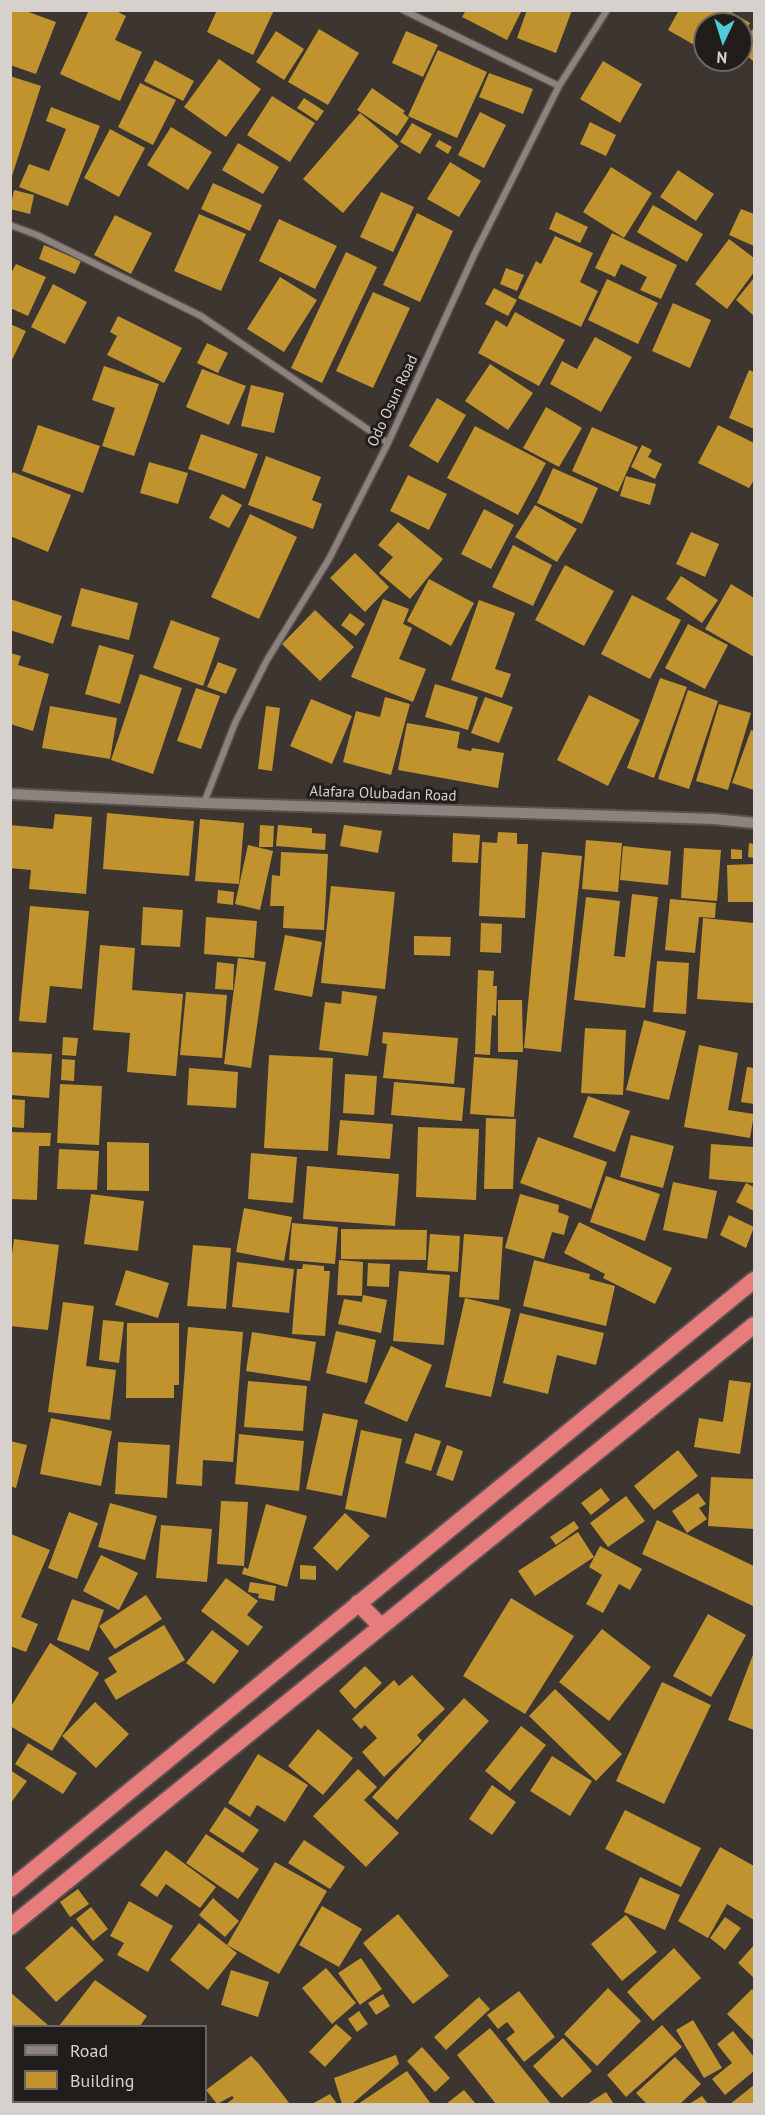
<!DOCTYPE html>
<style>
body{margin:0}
#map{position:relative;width:765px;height:2115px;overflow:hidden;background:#3d3530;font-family:"PT Sans",sans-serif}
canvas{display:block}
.frame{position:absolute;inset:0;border:12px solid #d7d1ce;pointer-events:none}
.legend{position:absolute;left:12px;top:2025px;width:195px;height:78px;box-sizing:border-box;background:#211d1b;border:2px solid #6a6563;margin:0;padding:8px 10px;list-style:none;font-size:18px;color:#d7d1ce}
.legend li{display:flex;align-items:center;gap:12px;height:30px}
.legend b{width:30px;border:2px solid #6a6563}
.north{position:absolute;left:693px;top:12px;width:60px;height:60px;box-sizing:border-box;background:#211d1b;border:2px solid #6a6563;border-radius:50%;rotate:184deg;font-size:16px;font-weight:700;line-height:24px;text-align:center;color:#d7d1ce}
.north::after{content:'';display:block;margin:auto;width:21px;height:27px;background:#52cbd9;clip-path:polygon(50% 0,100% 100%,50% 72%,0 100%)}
</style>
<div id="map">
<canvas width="765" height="2115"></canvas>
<div class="frame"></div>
<ul class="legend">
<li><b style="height:8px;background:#8d827d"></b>Road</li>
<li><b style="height:16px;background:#c0932e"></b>Building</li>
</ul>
<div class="north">N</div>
</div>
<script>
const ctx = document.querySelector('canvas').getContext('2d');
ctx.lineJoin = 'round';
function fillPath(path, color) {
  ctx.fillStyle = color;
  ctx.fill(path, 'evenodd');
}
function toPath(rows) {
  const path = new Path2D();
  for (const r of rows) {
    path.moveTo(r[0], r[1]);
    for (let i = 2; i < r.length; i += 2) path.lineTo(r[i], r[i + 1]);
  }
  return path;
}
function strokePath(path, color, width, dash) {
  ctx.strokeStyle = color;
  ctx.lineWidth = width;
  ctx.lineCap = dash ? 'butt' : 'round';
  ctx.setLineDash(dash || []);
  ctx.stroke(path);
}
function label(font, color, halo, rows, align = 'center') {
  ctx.font = font + ' "PT Sans",sans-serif';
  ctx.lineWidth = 6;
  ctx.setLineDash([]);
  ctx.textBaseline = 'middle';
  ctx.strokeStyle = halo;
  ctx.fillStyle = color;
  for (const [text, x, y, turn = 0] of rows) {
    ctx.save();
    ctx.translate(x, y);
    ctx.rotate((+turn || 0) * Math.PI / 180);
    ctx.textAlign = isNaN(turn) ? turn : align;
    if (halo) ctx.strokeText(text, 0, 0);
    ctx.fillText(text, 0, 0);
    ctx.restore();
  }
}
fillPath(toPath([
 [10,10,23,10,56,22,36,74,10,65],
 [89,10,114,10,126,16,115,40,142,52,120,101,60,74],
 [217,10,274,10,253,55,207,32],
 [466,10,522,10,507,40,462,17],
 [527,10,572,10,556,53,517,38],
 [679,10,728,10,750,23,741,39,741,24,705,24,705,51,668,30],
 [754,28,754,62,741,50,741,42],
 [319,29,359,53,328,105,288,82],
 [276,31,304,49,284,80,256,62],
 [406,31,438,45,423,77,392,63],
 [438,50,487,72,457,138,408,116],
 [219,59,261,89,226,137,184,107],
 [155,60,194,81,183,101,144,81],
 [603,61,642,84,620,123,580,99],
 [489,73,533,89,523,114,479,97],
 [10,76,41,86,11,179,10,179],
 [140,83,176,100,153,145,118,127],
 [372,88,405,111,403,113,409,118,397,136,357,110],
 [272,96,315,123,290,162,247,135],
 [304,98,324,111,317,121,297,108],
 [51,107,100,126,68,206,19,187,29,164,49,171,66,129,46,121],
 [480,112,506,125,484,168,458,155],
 [360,113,399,146,343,213,303,179],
 [590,122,616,135,606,156,580,144],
 [412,123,432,134,420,154,400,142],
 [171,127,212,152,188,190,147,165],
 [110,129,145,148,119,197,84,178],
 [439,140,452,147,448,154,435,146],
 [238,143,279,167,263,194,222,170],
 [450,162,481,181,459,217,427,199],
 [611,167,652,193,624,238,583,212],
 [678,170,714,194,696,221,660,197],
 [213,183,262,205,250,231,201,209],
 [14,190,34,195,30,214,10,209],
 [381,192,414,207,393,252,360,237],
 [653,205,703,234,687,262,637,232],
 [741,209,754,214,754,246,729,235],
 [556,212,588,227,580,243,549,229],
 [417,213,453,231,420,302,383,285],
 [199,214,246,234,221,291,174,271],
 [115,215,152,233,131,274,94,255],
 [279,219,337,246,315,289,259,261],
 [612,233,677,265,661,299,640,290,647,277,621,264,615,277,595,268],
 [555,236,593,253,580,282,598,291,581,327,518,298,536,261,541,264],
 [729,239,754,258,754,272,727,309,695,284],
 [44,245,81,261,75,274,39,259],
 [346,252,377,267,322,383,291,368],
 [16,264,46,277,28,316,10,308,10,275],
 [506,268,524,275,517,291,500,284],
 [280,277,317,300,284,352,247,329],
 [754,278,754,316,736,300],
 [607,279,658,303,638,344,588,320],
 [53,284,87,302,65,344,31,327],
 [494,288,517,300,508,316,485,304],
 [373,292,410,308,373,388,336,371],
 [673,303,711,320,690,368,652,351],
 [515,312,565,340,539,386,478,353,496,320,507,327],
 [118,316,182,348,164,383,107,355,117,336,110,332],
 [10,324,26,331,10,364],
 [595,337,632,357,601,412,550,384,562,361,577,369],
 [207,343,228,353,218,373,197,363],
 [490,364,533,393,508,430,465,401],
 [104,366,159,384,134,456,102,446,115,408,92,400],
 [202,369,246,386,229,425,186,407],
 [749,370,754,372,754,429,729,418],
 [251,385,284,393,274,433,241,426],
 [437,398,466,415,438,463,409,446],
 [546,407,582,428,559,467,523,448],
 [38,425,100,446,83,493,22,471],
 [718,425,754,443,754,480,749,488,698,463],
 [475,426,546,463,518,515,447,478],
 [592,427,638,447,618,492,572,471],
 [201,434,258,454,245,489,188,469],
 [642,445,652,450,648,457,662,464,655,479,631,467],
 [266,456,321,477,312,500,322,504,313,529,248,505],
 [149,462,188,473,178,504,140,493],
 [553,468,598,488,582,524,537,503],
 [13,472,71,495,48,552,10,536,10,478],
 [408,475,447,494,429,530,390,511],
 [626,476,656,484,650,505,620,496],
 [222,494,242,505,229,528,209,518],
 [535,505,577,529,557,562,515,537],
 [484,509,514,525,491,569,461,554],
 [250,514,297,537,259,619,211,597],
 [398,522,443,559,410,599,379,573,393,557,378,545],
 [691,532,719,544,705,577,676,564],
 [513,545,552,565,533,606,492,587],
 [355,553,389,587,365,612,330,578],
 [565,565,614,591,584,646,535,620],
 [681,576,718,600,702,623,666,599],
 [429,579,474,603,451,646,407,621],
 [731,584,754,598,754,657,705,629],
 [81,588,138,603,129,640,71,626],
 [632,595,681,620,650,679,601,654],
 [10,599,62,616,53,644,10,630],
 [383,599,409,609,403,624,412,628,399,659,426,669,413,702,351,677],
 [479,600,515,613,495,669,511,674,502,698,451,680],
 [315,610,354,647,320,681,282,644],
 [350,613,365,624,356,636,341,625],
 [171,620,220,638,203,686,153,668],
 [688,624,728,645,705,689,665,668],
 [99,645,134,655,120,704,85,694],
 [10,653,21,656,18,665,49,674,33,731,10,724],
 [218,662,237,669,226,694,207,687],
 [140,674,182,688,153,774,111,760],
 [660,678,687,687,654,778,627,768],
 [435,684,478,697,468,730,425,717],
 [196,688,220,696,201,749,177,741],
 [688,690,718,701,689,789,658,779],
 [589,695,640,720,608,786,557,760],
 [385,697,410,704,391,775,343,762,356,711,380,717],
 [485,697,513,707,499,743,471,733],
 [311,699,352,716,332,764,290,746],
 [719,704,751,713,728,790,696,781],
 [50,706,117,718,110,759,42,748],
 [266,706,280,708,272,771,258,769],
 [407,723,460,732,457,748,471,751,472,748,504,753,498,788,398,770],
 [751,730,754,731,754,790,732,783],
 [107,813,194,821,189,876,103,869],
 [55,814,92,817,86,894,29,889,31,870,10,868,10,825,53,829],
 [200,819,244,823,239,884,195,881],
 [260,825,274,826,273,847,259,847],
 [278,825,312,828,312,833,326,834,325,850,276,846],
 [344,825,382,831,378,853,340,846],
 [498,832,517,833,517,844,528,844,525,918,479,916,482,842,497,843],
 [453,833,480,835,478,863,452,862],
 [586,840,622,843,618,892,582,889],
 [749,843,754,844,754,858,748,857],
 [248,845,273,851,260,910,235,904],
 [623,846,671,851,668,885,620,880],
 [684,848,721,850,717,901,681,898],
 [731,849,742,850,742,859,731,859],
 [281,852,328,854,324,930,283,928,284,906,270,906,272,875,280,876],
 [542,852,582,856,561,1052,524,1048],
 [754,864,754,902,728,902,727,865],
 [331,886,395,892,385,989,321,983],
 [218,890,234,892,233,905,217,903],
 [632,894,658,897,645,1008,574,1000,586,897,620,901,614,956,625,957],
 [670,899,716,903,715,918,699,917,695,953,665,950],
 [30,906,89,911,82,989,50,986,46,1023,19,1021],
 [143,907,183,910,180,947,141,945],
 [206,917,257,921,254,958,204,954],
 [703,918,754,923,753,1003,697,999],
 [481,923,502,924,501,953,480,952],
 [285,935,322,942,312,997,274,990],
 [414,936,451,937,450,956,414,955],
 [100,945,135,948,132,990,183,994,176,1076,127,1072,130,1033,93,1030],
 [238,958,266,962,251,1068,224,1064],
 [657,961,689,963,686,1014,653,1012],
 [217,962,234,964,233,990,215,989],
 [478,970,494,971,493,986,497,986,496,1016,492,1015,490,1055,475,1054],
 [342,991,377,996,368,1056,319,1050,325,1002,341,1004],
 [186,992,227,995,222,1058,180,1055],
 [498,1000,522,1000,523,1052,498,1052],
 [644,1020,686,1031,669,1100,626,1090],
 [585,1028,626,1030,623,1095,581,1093],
 [383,1032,458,1038,454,1084,383,1078,387,1044,382,1043],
 [63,1037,78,1038,76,1056,62,1055],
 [699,1045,738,1053,728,1110,754,1114,750,1138,684,1127],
 [10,1052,52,1054,49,1098,10,1095],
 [269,1055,333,1058,328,1151,264,1148],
 [474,1057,518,1060,514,1117,470,1114],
 [62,1059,75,1060,74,1081,61,1080],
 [747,1067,754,1068,754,1104,741,1102],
 [189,1068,238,1072,236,1108,187,1105],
 [345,1074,377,1076,374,1115,343,1113],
 [394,1082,465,1088,462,1121,391,1115],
 [60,1084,102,1086,99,1145,57,1143],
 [588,1096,630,1111,615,1152,573,1137],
 [10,1099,25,1100,24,1128,10,1127],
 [486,1118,516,1119,513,1189,484,1189],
 [340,1120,393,1124,390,1159,337,1155],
 [418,1127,479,1129,476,1200,416,1197],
 [10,1132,51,1133,50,1146,39,1146,37,1200,10,1199],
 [631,1135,674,1146,663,1188,620,1177],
 [538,1137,607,1162,591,1209,520,1183],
 [107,1142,149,1143,149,1191,107,1190],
 [711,1144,754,1147,754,1183,709,1179],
 [59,1149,99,1151,97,1190,57,1189],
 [251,1153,297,1157,293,1203,248,1199],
 [307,1166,399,1174,395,1226,303,1219],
 [606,1176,660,1194,645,1241,590,1222],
 [673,1182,717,1191,707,1239,663,1230],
 [746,1183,754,1187,754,1211,736,1202],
 [91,1194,144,1201,138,1251,84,1244],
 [520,1194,559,1205,558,1212,569,1216,564,1235,552,1232,544,1259,505,1248],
 [244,1208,292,1217,284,1261,236,1252],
 [729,1215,754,1227,746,1248,720,1235],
 [579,1222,672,1268,655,1304,603,1278,605,1274,564,1253],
 [292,1223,338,1227,335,1264,289,1260],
 [341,1229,427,1230,426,1260,341,1259],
 [430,1234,460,1236,458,1272,427,1270],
 [464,1234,503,1237,499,1300,459,1297],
 [14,1239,59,1245,48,1330,10,1326,10,1269],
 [193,1245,231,1248,226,1309,187,1306],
 [339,1260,363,1262,362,1296,337,1295],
 [534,1260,590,1274,589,1279,615,1286,606,1326,523,1306],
 [237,1262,294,1269,289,1313,232,1307],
 [368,1263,390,1264,389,1287,367,1286],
 [303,1264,324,1266,324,1271,330,1271,325,1336,292,1334,297,1269,302,1269],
 [126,1270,169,1283,158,1318,115,1305],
 [399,1271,450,1275,444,1345,393,1341],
 [363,1295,387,1300,381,1333,338,1324,344,1299,362,1302],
 [465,1298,511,1309,491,1397,445,1387],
 [63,1302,94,1306,86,1366,116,1370,110,1420,48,1412],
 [520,1313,604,1333,596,1365,557,1355,548,1394,503,1383],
 [103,1320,124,1322,119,1363,99,1360],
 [127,1323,179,1323,179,1385,174,1385,174,1398,126,1398],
 [188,1327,243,1332,233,1462,203,1460,202,1486,176,1484],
 [336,1331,376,1340,367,1383,326,1373],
 [252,1332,316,1342,310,1381,246,1371],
 [391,1346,432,1365,407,1422,364,1403],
 [729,1380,751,1383,740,1454,694,1447,699,1418,723,1422],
 [248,1381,307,1386,303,1431,244,1427],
 [323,1413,358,1420,342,1496,306,1489],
 [51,1418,112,1431,101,1486,40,1474],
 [361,1430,402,1439,386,1518,345,1509],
 [415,1433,441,1441,431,1471,405,1463],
 [239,1434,304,1441,299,1491,235,1484],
 [10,1441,27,1445,16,1488,10,1486],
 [118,1442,170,1445,167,1498,115,1494],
 [447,1445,463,1451,453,1481,436,1475],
 [678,1450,698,1476,654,1510,634,1486],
 [711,1477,754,1479,754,1529,708,1526],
 [601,1488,610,1500,591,1515,581,1503],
 [698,1493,706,1504,699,1508,707,1519,687,1533,672,1511],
 [626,1496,645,1521,608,1547,590,1523],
 [221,1501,248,1502,244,1566,217,1564],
 [110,1503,157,1516,145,1560,98,1547],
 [266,1504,307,1516,287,1587,242,1574,244,1567,248,1569],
 [69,1512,98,1523,77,1579,48,1568],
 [345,1513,370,1536,337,1571,313,1548],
 [657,1520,754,1566,753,1606,642,1554],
 [574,1521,579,1528,556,1545,550,1537],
 [161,1525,212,1529,207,1582,156,1578],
 [578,1532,594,1557,535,1596,518,1571],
 [11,1534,50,1550,21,1617,38,1624,26,1652,10,1646],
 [600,1546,642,1569,630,1590,619,1584,603,1613,586,1604,602,1575,589,1567],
 [101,1555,138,1573,119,1610,83,1591],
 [300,1565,316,1566,316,1580,300,1579],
 [226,1578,258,1601,247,1615,263,1627,248,1646,201,1611],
 [250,1582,276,1586,274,1601,258,1598,259,1594,248,1592],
 [146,1595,162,1619,115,1649,99,1626],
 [511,1598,574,1636,525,1714,463,1676],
 [72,1599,104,1610,89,1651,57,1640],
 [708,1614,746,1635,711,1697,673,1676],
 [164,1625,185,1660,116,1700,104,1680,117,1672,108,1658],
 [602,1629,651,1667,609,1721,559,1682],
 [212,1630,239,1651,214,1684,186,1663],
 [50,1643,99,1673,52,1751,10,1726,10,1708],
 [754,1652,754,1730,728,1720],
 [365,1666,382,1683,355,1709,339,1691],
 [412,1675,445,1709,417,1735,422,1741,384,1777,362,1752,377,1738,365,1725,361,1729,352,1719,394,1680,399,1686],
 [662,1682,711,1705,664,1804,616,1781],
 [555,1689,622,1754,596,1781,529,1716],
 [464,1698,489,1721,397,1820,372,1797],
 [95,1702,129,1734,96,1768,62,1736],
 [521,1726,546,1745,510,1791,485,1771],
 [318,1729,353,1758,323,1795,288,1766],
 [28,1743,77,1773,63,1794,15,1764],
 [258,1754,308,1785,285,1822,257,1805,250,1817,228,1803],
 [552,1756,592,1781,570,1816,530,1791],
 [358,1769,377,1787,364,1800,399,1833,366,1867,313,1816],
 [10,1770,27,1781,10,1804],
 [492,1785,516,1802,492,1835,469,1819],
 [225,1807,259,1830,243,1853,209,1831],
 [625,1810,701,1848,681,1887,605,1849],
 [206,1834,259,1869,238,1899,186,1863],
 [304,1840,345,1867,330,1889,288,1863],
 [720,1847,754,1866,754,1920,727,1904,708,1938,678,1921],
 [166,1850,216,1887,200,1908,166,1884,157,1897,140,1885],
 [275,1862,327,1891,279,1974,227,1945],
 [640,1877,680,1895,665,1930,624,1912],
 [78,1889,89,1904,70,1917,60,1902],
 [213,1898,239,1921,225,1937,199,1915],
 [129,1901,173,1926,148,1972,117,1955,124,1943,110,1936],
 [322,1906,362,1929,339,1967,299,1945],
 [91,1907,108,1929,93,1941,76,1919],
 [398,1914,449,1976,413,2004,363,1943],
 [626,1915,657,1952,622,1981,591,1944],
 [725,1917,741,1928,725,1950,710,1938],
 [199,1923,237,1953,208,1990,170,1960],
 [72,1926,104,1960,56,2002,25,1968],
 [754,1945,754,1978,738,1963],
 [674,1948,701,1978,653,2021,627,1992],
 [361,1958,382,1989,360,2005,338,1973],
 [326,1968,356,2003,332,2024,302,1988],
 [231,1970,269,1982,258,2017,221,2005],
 [95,1980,147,2016,140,2026,59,2026],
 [608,1988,641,2021,597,2066,564,2034],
 [752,1989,754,1992,754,2041,727,2014],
 [519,1991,555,2037,524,2062,506,2039,515,2032,507,2022,498,2029,487,2015],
 [10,1992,49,2026,14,2026,14,2065,10,2062],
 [383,1994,390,2006,376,2015,368,2003],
 [479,1997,490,2009,446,2050,434,2037],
 [359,2011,368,2024,357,2032,348,2019],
 [693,2020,722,2068,704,2078,676,2030],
 [336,2024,352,2038,325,2067,309,2052],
 [662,2025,682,2047,626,2097,607,2075],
 [490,2028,551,2104,496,2104,457,2055],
 [733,2031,754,2057,754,2071,725,2095,712,2079,732,2063,717,2044],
 [563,2038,592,2071,562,2098,533,2066],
 [422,2047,450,2078,435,2092,407,2061],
 [396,2055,399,2064,352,2104,342,2104,334,2078],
 [251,2056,259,2064,290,2104,226,2104,234,2098,232,2096,217,2104,206,2090],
 [675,2057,701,2084,680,2104,647,2104,636,2093],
 [407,2071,431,2104,358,2104],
 [754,2085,754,2104,730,2104],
 [10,2090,14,2093,14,2102,23,2102,27,2104,10,2104],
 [464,2090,476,2104,446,2104],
 [606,2092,614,2104,587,2104],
 [330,2094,337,2104,312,2104],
 [702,2096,708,2104,689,2104],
 [61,2102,93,2102,91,2104,65,2104],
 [176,2102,205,2102,206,2104,177,2104]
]), '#c0932e');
const minor = toPath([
 [403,10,559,86],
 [10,225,37,235,201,316,388,443],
 [204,803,235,723,267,660,329,559,388,443,475,253,559,86,607,10]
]);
const tertiary = toPath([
 [10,794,204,803,714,819,754,823]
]);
const trunk = toPath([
 [358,1603,381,1626],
 [10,1889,754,1280],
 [10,1927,754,1325]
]);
strokePath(minor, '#5a524f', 9);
strokePath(tertiary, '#5a524f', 14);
strokePath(trunk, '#5a524f', 20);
strokePath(minor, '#8d827d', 6);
strokePath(tertiary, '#8d827d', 10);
strokePath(trunk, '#e67c7c', 16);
label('15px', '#d7d1ce', '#211d1b', [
 ["Odo Osun Road",393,401,-65],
 ["Alafara Olubadan Road",383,794,2]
]);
</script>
